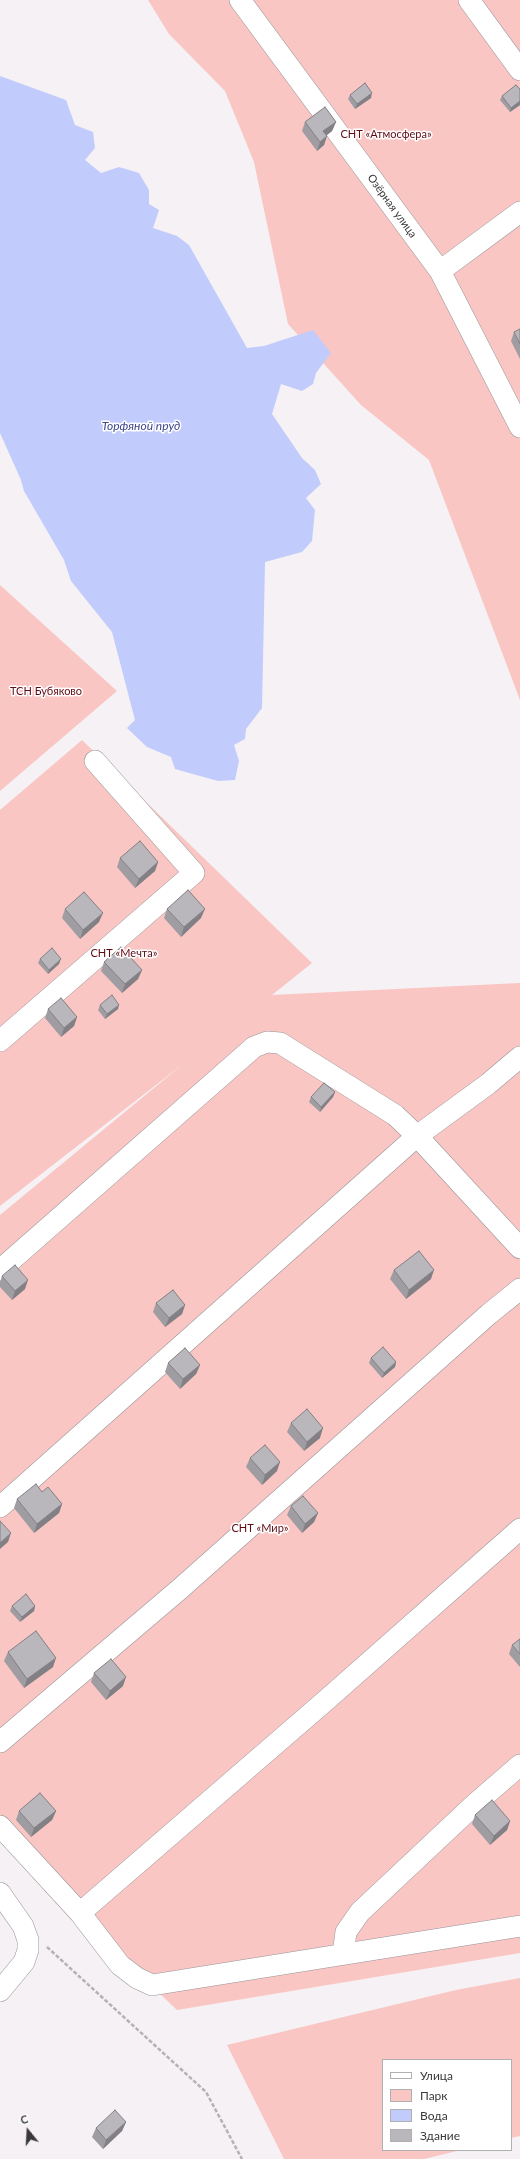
<!DOCTYPE html>
<meta charset="utf-8">
<style>
body{margin:0}
#map{position:relative;width:520px;height:2159px;overflow:hidden;background:#f5f1f4;font-family:Lato,sans-serif}
canvas{display:block}
.legend{position:absolute;left:382px;top:2059px;width:130px;height:92px;box-sizing:border-box;background:#fff;border:1px solid #b0b0b0;margin:0;padding:5px 7px;list-style:none;font-size:12px;color:#3a393a}
.legend li{display:flex;align-items:center;gap:8px;height:20px}
.legend b{width:20px;border:1px solid #b0b0b0}
.north{position:absolute;left:8px;top:2111px;width:40px;height:40px;-webkit-text-stroke:3px #fff;paint-order:stroke;rotate:342deg;font-size:11px;font-weight:700;line-height:16px;text-align:center;color:#3a393a}
.north::after{content:'';display:block;margin:auto;width:14px;height:18px;background:#3a393a;clip-path:polygon(50% 0,100% 100%,50% 72%,0 100%)}
</style>
<div id="map">
<canvas width="520" height="2159"></canvas>
<ul class="legend">
<li><b style="height:5px;background:#fff"></b>Улица</li>
<li><b style="height:11px;background:#f9c6c3"></b>Парк</li>
<li><b style="height:11px;background:#c1ccfc"></b>Вода</li>
<li><b style="height:11px;background:#b9b7bc"></b>Здание</li>
</ul>
<div class="north">С</div>
</div>
<script>
const ctx = document.querySelector('canvas').getContext('2d');
ctx.lineJoin = 'round';
function fillPath(path, color) {
  ctx.fillStyle = color;
  ctx.fill(path, 'evenodd');
}
function toPath(rows) {
  const path = new Path2D();
  for (const r of rows) {
    path.moveTo(r[0], r[1]);
    for (let i = 2; i < r.length; i += 2) path.lineTo(r[i], r[i + 1]);
  }
  return path;
}
function strokePath(path, color, width, dash) {
  ctx.strokeStyle = color;
  ctx.lineWidth = width;
  ctx.lineCap = dash ? 'butt' : 'round';
  ctx.setLineDash(dash || []);
  ctx.stroke(path);
}
function label(font, color, halo, rows, align = 'center') {
  ctx.font = font + ' Lato,sans-serif';
  ctx.lineWidth = 3;
  ctx.setLineDash([]);
  ctx.textBaseline = 'middle';
  ctx.strokeStyle = halo;
  ctx.fillStyle = color;
  for (const [text, x, y, turn = 0] of rows) {
    ctx.save();
    ctx.translate(x, y);
    ctx.rotate((+turn || 0) * Math.PI / 180);
    ctx.textAlign = isNaN(turn) ? turn : align;
    if (halo) ctx.strokeText(text, 0, 0);
    ctx.fillText(text, 0, 0);
    ctx.restore();
  }
}
fillPath(toPath([
 [148,0,520,0,520,700,429,460,361,405,288,324,254,162,225,91,169,34],
 [0,585,117,691,0,791],
 [82,740,312,963,272,995,520,983,520,1953,177,2010,0,1841,0,1215,183,1064,0,1206,0,810],
 [520,1978,520,2136,511,2138,511,2060,383,2060,383,2150,461,2150,424,2159,284,2159,227,2045,456,1990]
]), '#f9c6c3');
fillPath(toPath([
 [0,76,66,100,75,125,93,132,95,148,85,160,101,173,119,167,139,173,149,190,149,204,159,210,153,228,177,236,189,245,247,348,264,346,313,330,331,353,316,373,313,384,302,391,281,384,272,414,302,458,315,470,321,484,306,498,315,510,312,541,302,552,265,562,262,708,246,729,245,739,234,745,239,761,235,780,218,781,175,769,171,757,147,747,127,728,135,720,112,632,71,581,64,560,24,491,21,480,0,433]
]), '#c1ccfc');
const minor = toPath([
 [240,0,440,271,520,427],
 [469,0,520,70],
 [440,271,520,212],
 [0,1041,194,873,95,761],
 [0,1270,254,1047,267,1042,280,1043,395,1115,417,1136,520,1248],
 [0,1507,417,1136,488,1084,520,1057],
 [0,1742,181,1588,489,1314,520,1289],
 [0,1826,80,1913,120,1965,137,1978,152,1985,520,1926],
 [0,1893,23,1926,28,1940,28,1950,24,1962,0,1991],
 [80,1913,324,1702,520,1529],
 [343,1954,346,1932,360,1912,475,1804,520,1765]
]);
strokePath(minor, '#989497', 22);
strokePath(toPath([
 [47,1947,206,2092,242,2159]
]), '#b5b2b4', 2.5, [4, 2]);
strokePath(minor, '#fff', 21);
fillPath(toPath([
 [520,89,520,105,510,112,500,100,502,96],
 [350,95,371,98,355,109,348,99],
 [305,122,336,122,332,131,327,135,324,145,317,151,302,131],
 [520,329,520,359,511,341,514,332],
 [120,858,158,862,155,871,135,888,117,867],
 [65,909,99,922,80,939,62,918],
 [167,909,201,918,181,937,164,918],
 [40,959,59,964,48,974,38,963],
 [104,962,142,970,138,979,122,993,101,971],
 [100,1005,118,1009,105,1019,98,1010],
 [48,1009,77,1017,74,1026,61,1037,45,1018],
 [335,1092,333,1097,320,1112,309,1102,311,1097],
 [394,1270,431,1279,406,1299,390,1279],
 [2,1276,25,1289,12,1300,0,1287,0,1282],
 [156,1303,185,1305,182,1314,165,1327,153,1312],
 [371,1358,396,1362,395,1367,382,1378,369,1363],
 [168,1363,200,1365,196,1374,180,1389,165,1372],
 [291,1423,320,1438,304,1451,287,1432],
 [250,1458,277,1471,262,1485,246,1467],
 [42,1492,62,1504,59,1513,34,1533,14,1508,17,1499],
 [291,1506,318,1513,314,1522,302,1533,287,1515],
 [12,1606,35,1606,34,1611,20,1622,10,1611],
 [520,1639,520,1667,509,1654,512,1645],
 [8,1652,53,1667,24,1688,4,1661],
 [94,1673,123,1686,106,1700,91,1682],
 [19,1811,56,1811,52,1820,31,1837,16,1820],
 [475,1815,510,1821,507,1830,490,1845,472,1824],
 [126,2122,122,2131,103,2149,92,2137,96,2128]
]), '#9f9da2');
fillPath(toPath([
 [372,93,371,98,355,109,357,104],
 [520,101,520,105,510,112,511,108],
 [336,122,332,131,320,140,323,131],
 [327,136,324,145,317,151,320,142],
 [158,862,155,871,135,888,139,879],
 [205,909,201,918,181,937,184,927],
 [103,913,99,922,80,939,83,930],
 [61,959,59,964,48,974,49,970],
 [142,970,138,979,122,993,125,984],
 [119,1005,118,1009,105,1019,107,1014],
 [77,1017,74,1026,61,1037,64,1028],
 [335,1092,333,1097,320,1112,321,1107],
 [434,1270,431,1279,406,1299,409,1290],
 [28,1280,25,1289,12,1300,15,1291],
 [185,1305,182,1314,165,1327,169,1318],
 [396,1362,395,1367,382,1378,384,1373],
 [200,1365,196,1374,180,1389,183,1379],
 [323,1428,320,1438,304,1451,307,1442],
 [280,1462,277,1471,262,1485,265,1475],
 [62,1504,59,1513,34,1533,37,1524],
 [318,1513,314,1522,302,1533,305,1524],
 [11,1533,8,1542,0,1549,0,1543],
 [35,1606,34,1611,20,1622,22,1617],
 [56,1658,53,1667,24,1688,27,1679],
 [126,1677,123,1686,106,1700,110,1691],
 [56,1811,52,1820,31,1837,34,1828],
 [510,1821,507,1830,490,1845,494,1836],
 [126,2122,122,2131,103,2149,106,2140]
]), '#828084');
const building = toPath([
 [365,83,372,93,357,104,350,95,365,83],
 [516,85,520,89,520,101,511,108,502,96,516,85],
 [325,107,336,122,323,131,327,136,320,142,305,122,325,107],
 [520,329,520,344,514,332,520,329],
 [140,841,158,862,139,879,120,858,140,841],
 [188,890,205,909,184,927,167,909,188,890],
 [84,892,103,913,83,930,65,909,84,892],
 [121,947,142,970,125,984,104,962,121,947],
 [52,948,61,959,49,970,40,959,52,948],
 [112,995,119,1005,107,1014,100,1005,112,995],
 [61,998,77,1017,64,1028,48,1009,61,998],
 [324,1083,335,1092,321,1107,311,1097,324,1083],
 [419,1251,434,1270,409,1290,394,1270,419,1251],
 [15,1265,28,1280,15,1291,2,1276,15,1265],
 [173,1290,185,1305,169,1318,156,1303,173,1290],
 [383,1347,396,1362,384,1373,371,1358,383,1347],
 [185,1348,200,1365,183,1379,168,1363,185,1348],
 [307,1409,323,1428,307,1442,291,1423,307,1409],
 [265,1445,280,1462,265,1475,250,1458,265,1445],
 [36,1484,42,1492,48,1487,62,1504,37,1524,17,1499,36,1484],
 [303,1496,318,1513,305,1524,291,1506,303,1496],
 [0,1521,11,1533,0,1543,0,1521],
 [26,1594,35,1606,22,1617,12,1606,26,1594],
 [36,1631,56,1658,27,1679,8,1652,36,1631],
 [520,1639,520,1654,512,1645,520,1639],
 [111,1659,126,1677,110,1691,94,1673,111,1659],
 [40,1793,56,1811,34,1828,19,1811,40,1793],
 [492,1800,510,1821,494,1836,475,1815,492,1800],
 [115,2110,126,2122,106,2140,96,2128,115,2110]
]);
fillPath(building, '#b9b7bc');
strokePath(building, '#828084', 1);
label('11px', '#5f0b13', '#fff', [
 ["СНТ «Атмосфера»",386,134],
 ["ТСН Бубяково",46,691],
 ["СНТ «Мечта»",124,953],
 ["СНТ «Мир»",260,1528]
]);
label('11px', '#3a393a', '#fff', [
 ["Озёрная улица",392,206,54]
]);
label('italic 12px', '#3d468c', '#fff', [
 ["Торфяной пруд",141,426]
]);
</script>
